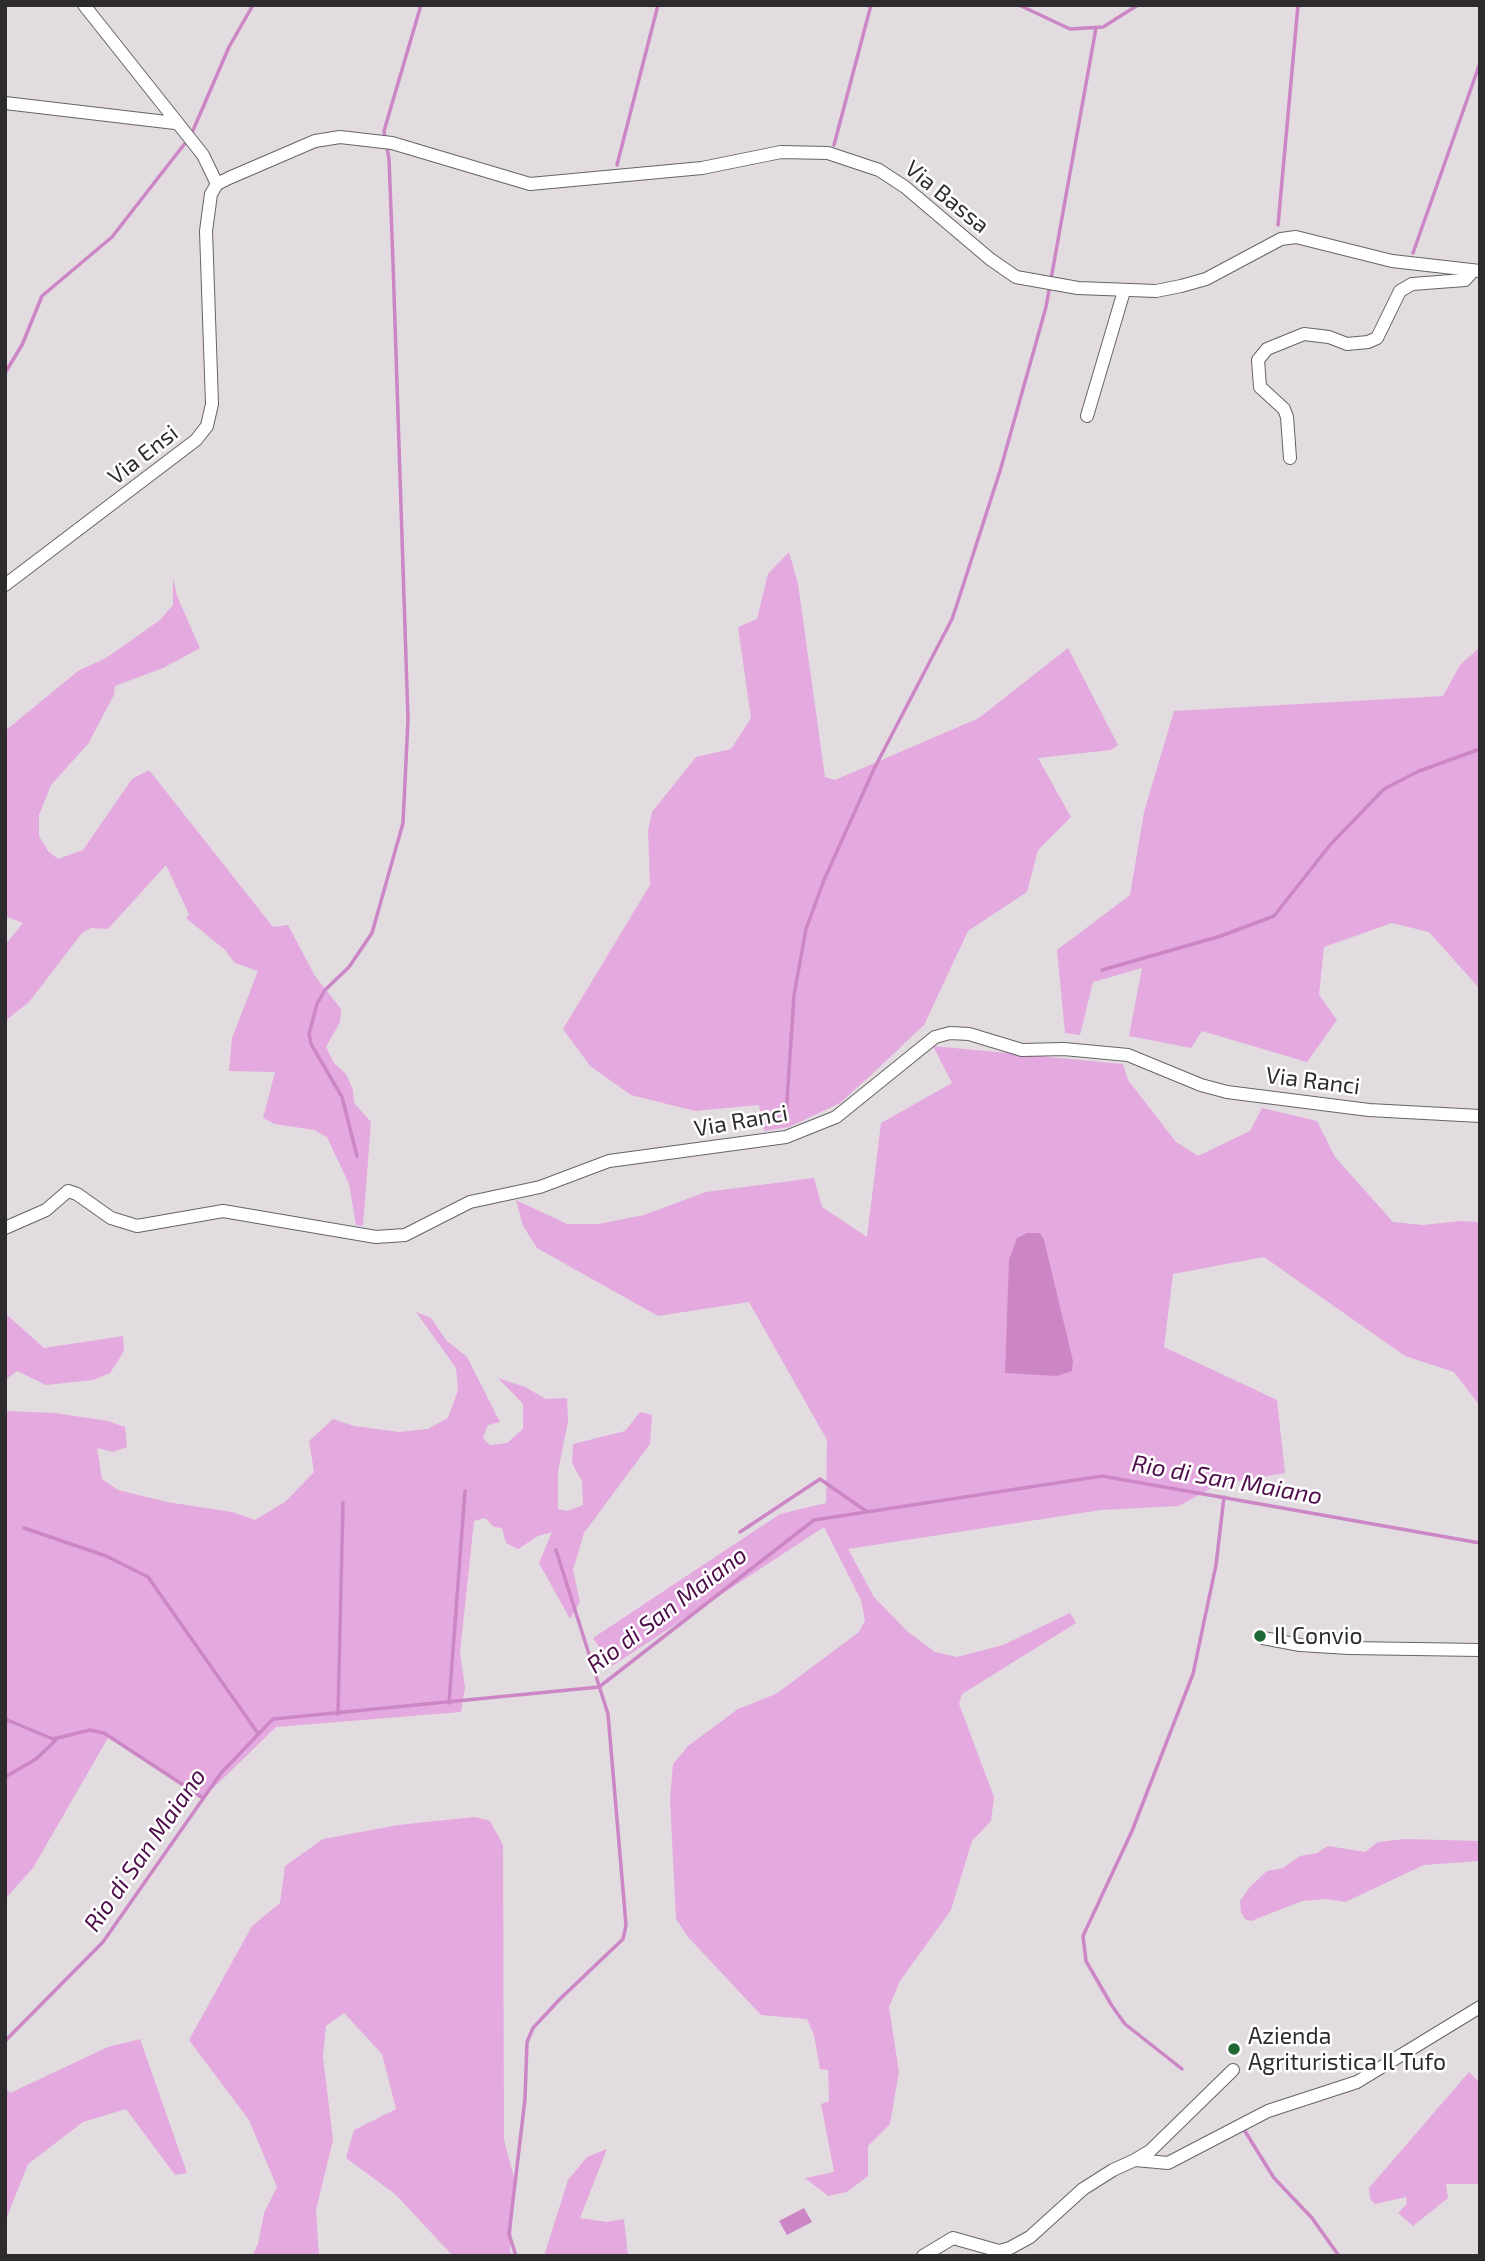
<!DOCTYPE html>
<style>
body{margin:0}
#map{position:relative;width:1485px;height:2261px;overflow:hidden;background:#e2dce1;font-family:"Exo 2",sans-serif}
canvas{display:block}
.frame{position:absolute;inset:0;border:7px solid #2d2b2d;pointer-events:none}
</style>
<div id="map">
<canvas width="1485" height="2261"></canvas>
<div class="frame"></div>
</div>
<script>
const ctx = document.querySelector('canvas').getContext('2d');
ctx.lineJoin = 'round';
function fillPath(path, color) {
  ctx.fillStyle = color;
  ctx.fill(path, 'evenodd');
}
function toPath(rows) {
  const path = new Path2D();
  for (const r of rows) {
    path.moveTo(r[0], r[1]);
    for (let i = 2; i < r.length; i += 2) path.lineTo(r[i], r[i + 1]);
  }
  return path;
}
function strokePath(path, color, width, dash) {
  ctx.strokeStyle = color;
  ctx.lineWidth = width;
  ctx.lineCap = dash ? 'butt' : 'round';
  ctx.setLineDash(dash || []);
  ctx.stroke(path);
}
function label(font, color, halo, rows, align = 'center') {
  ctx.font = font + ' "Exo 2",sans-serif';
  ctx.lineWidth = 5;
  ctx.setLineDash([]);
  ctx.textBaseline = 'middle';
  ctx.strokeStyle = halo;
  ctx.fillStyle = color;
  for (const [text, x, y, turn = 0] of rows) {
    ctx.save();
    ctx.translate(x, y);
    ctx.rotate((+turn || 0) * Math.PI / 180);
    ctx.textAlign = isNaN(turn) ? turn : align;
    if (halo) ctx.strokeText(text, 0, 0);
    ctx.fillText(text, 0, 0);
    ctx.restore();
  }
}
fillPath(toPath([
 [789,552,798,584,825,777,835,780,979,718,1068,648,1118,745,1111,750,1038,758,1071,817,1038,850,1027,892,968,931,924,1025,872,1074,840,1103,789,1127,764,1131,759,1105,695,1111,631,1095,590,1066,563,1029,650,885,648,831,652,812,696,757,731,749,751,718,738,627,757,619,768,574],
 [173,578,177,596,200,648,163,668,115,686,114,695,88,744,51,785,39,815,39,836,48,851,58,859,83,850,132,779,149,770,273,927,288,925,315,976,341,1009,340,1022,326,1047,334,1063,346,1074,353,1090,354,1103,371,1122,363,1226,356,1225,349,1184,327,1137,314,1130,275,1124,263,1118,275,1072,229,1071,232,1038,258,971,235,963,225,950,186,918,189,914,166,865,108,929,91,928,82,933,29,1002,5,1021,5,945,23,923,5,916,5,731,78,671,106,658,160,620,173,605],
 [1480,647,1480,989,1429,932,1392,923,1324,947,1319,995,1337,1020,1307,1062,1202,1031,1191,1048,1129,1036,1142,968,1093,982,1080,1035,1065,1033,1057,950,1130,895,1144,812,1174,711,1443,696,1460,665],
 [933,1046,1123,1064,1128,1080,1176,1142,1198,1156,1250,1131,1262,1108,1317,1121,1335,1157,1393,1222,1423,1225,1461,1221,1480,1222,1480,1406,1454,1372,1405,1356,1264,1257,1173,1274,1164,1347,1277,1400,1285,1473,1219,1484,1179,1506,1101,1510,848,1549,874,1597,907,1631,935,1652,957,1657,1003,1645,1070,1613,1076,1623,962,1694,959,1704,994,1797,991,1821,972,1841,951,1910,900,1981,889,2007,899,2072,890,2124,868,2146,868,2176,847,2192,828,2196,805,2178,834,2172,821,2104,829,2101,828,2070,820,2069,814,2035,807,2019,761,2015,688,1937,676,1919,670,1799,673,1764,688,1746,738,1709,776,1694,859,1632,865,1620,861,1600,824,1527,612,1666,593,1638,780,1514,826,1503,827,1440,749,1302,658,1316,537,1248,523,1226,516,1200,567,1224,598,1224,644,1215,706,1192,814,1178,822,1207,867,1237,881,1123,952,1083],
 [416,1312,431,1318,446,1340,467,1357,500,1422,488,1425,483,1438,490,1445,507,1443,523,1429,523,1404,498,1378,525,1387,546,1399,567,1398,568,1422,558,1471,558,1509,567,1511,583,1505,582,1481,572,1463,573,1444,625,1431,640,1412,652,1415,650,1444,584,1533,573,1570,580,1602,570,1619,539,1563,552,1532,538,1536,518,1549,506,1543,502,1528,494,1527,485,1518,474,1521,460,1652,465,1688,461,1712,276,1727,203,1798,109,1736,33,1868,5,1899,5,1411,55,1413,108,1421,125,1427,127,1447,113,1452,97,1448,102,1479,118,1490,167,1502,232,1512,255,1520,285,1502,314,1472,309,1441,333,1419,354,1426,399,1432,428,1429,448,1418,458,1390,456,1368],
 [5,1313,44,1348,123,1336,124,1351,110,1373,93,1380,46,1385,17,1371,5,1380],
 [475,1817,490,1821,503,1845,504,2140,515,2181,510,2253,524,2256,453,2256,395,2194,346,2158,354,2130,396,2109,382,2054,344,2013,326,2026,323,2057,333,2140,316,2210,319,2256,252,2256,258,2244,264,2213,277,2187,249,2120,189,2040,252,1926,280,1903,285,1866,323,1839,398,1825],
 [1405,1839,1480,1841,1480,1861,1424,1865,1345,1902,1327,1899,1302,1901,1251,1921,1245,1919,1241,1912,1240,1901,1250,1887,1267,1871,1283,1868,1300,1856,1317,1853,1328,1846,1365,1852,1378,1842],
 [140,2039,187,2173,175,2175,126,2109,83,2122,28,2164,5,2222,5,2087,10,2093,108,2047],
 [1469,2072,1480,2083,1480,2184,1446,2184,1448,2198,1413,2226,1398,2213,1407,2204,1406,2197,1375,2204,1370,2199,1369,2188],
 [607,2149,580,2218,607,2222,624,2219,628,2256,544,2256,568,2180,587,2157]
]), '#e4a9de');
fillPath(toPath([
 [1027,1233,1040,1233,1044,1240,1073,1361,1072,1371,1057,1376,1005,1373,1009,1260,1017,1238],
 [804,2208,812,2222,787,2235,779,2221]
]), '#cc86c6');
strokePath(toPath([
 [1019,5,1070,29,1103,27,1138,5],
 [191,135,229,47,253,5],
 [834,145,871,5],
 [617,165,658,5],
 [1278,225,1298,5],
 [1413,253,1480,63],
 [5,373,22,345,42,296,112,237,186,142],
 [1102,970,1221,936,1274,916,1330,845,1384,789,1419,771,1480,749],
 [786,1116,794,995,806,929,824,880,874,769,952,619,960,595,1000,471,1046,307,1096,28],
 [357,1156,342,1097,311,1044,309,1034,317,1004,325,990,349,967,372,933,403,823,408,720,393,262,389,159,384,131,421,5],
 [24,1528,106,1556,148,1577,257,1732],
 [740,1532,820,1479,866,1511],
 [449,1703,465,1491],
 [338,1714,343,1503],
 [5,1719,53,1739,90,1730,104,1733,203,1798],
 [5,1777,36,1759,56,1740],
 [5,2041,103,1942,221,1773,273,1719,599,1687,814,1520,1102,1476,1480,1543],
 [1182,2069,1125,2024,1112,2006,1086,1961,1083,1936,1132,1831,1193,1674,1216,1565,1224,1497],
 [1243,2128,1274,2178,1312,2218,1339,2256],
 [516,2256,509,2234,525,2099,527,2042,533,2028,560,1999,623,1939,626,1925,608,1714,556,1550]
]), '#cc86c6', 3.5);
const street = toPath([
 [84,5,203,155,217,184],
 [5,103,175,123],
 [1087,416,1124,291],
 [1290,458,1287,417,1284,409,1260,387,1258,360,1267,349,1304,334,1329,337,1347,344,1368,342,1377,338,1400,291,1412,284,1465,280,1473,271],
 [5,585,196,440,207,426,212,404,206,231,211,194,217,184,229,178,315,141,340,137,392,143,530,184,702,168,781,152,828,153,879,170,905,187,990,259,1016,277,1078,288,1156,291,1181,286,1206,279,1281,239,1296,237,1392,261,1480,271],
 [5,1228,46,1210,68,1191,77,1194,111,1218,137,1226,223,1211,376,1237,405,1235,470,1202,540,1187,609,1161,786,1137,836,1117,935,1037,950,1033,969,1034,1022,1050,1064,1049,1128,1055,1201,1085,1227,1092,1369,1110,1480,1116],
 [1263,1638,1300,1645,1349,1648,1480,1650],
 [1135,2160,1150,2151,1233,2070],
 [923,2256,953,2238,999,2251,1010,2248,1030,2237,1083,2189,1113,2170,1135,2160,1168,2163,1268,2111,1357,2082,1480,2007]
]);
strokePath(street, '#676366', 14);
strokePath(street, '#fff', 12);
for (const [x, y, r, color] of [
 [1260,1636,7,"#1f6835"],
 [1234,2049,7,"#1f6835"]
]) {
  const dot = new Path2D();
  dot.arc(x, y, r, 0, 2 * Math.PI);
  ctx.fillStyle = color;
  ctx.fill(dot);
  strokePath(dot, '#fff', 2.5);
}
label('23px', '#2d2b2d', '#fff', [
 ["Via Bassa",947,197,39],
 ["Via Ensi",143,455,-38],
 ["Via Ranci",1313,1081,7],
 ["Via Ranci",741,1121,-10]
]);
label('23px', '#2d2b2d', '#fff', [
 ["Il Convio",1274,1636],
 ["Azienda",1248,2036],
 ["Agrituristica Il Tufo",1248,2062]
], 'left');
label('italic 24px', '#4e0e4b', '#fff', [
 ["Rio di San Maiano",1227,1480,10],
 ["Rio di San Maiano",667,1610,-37],
 ["Rio di San Maiano",145,1850,-55]
]);
</script>
